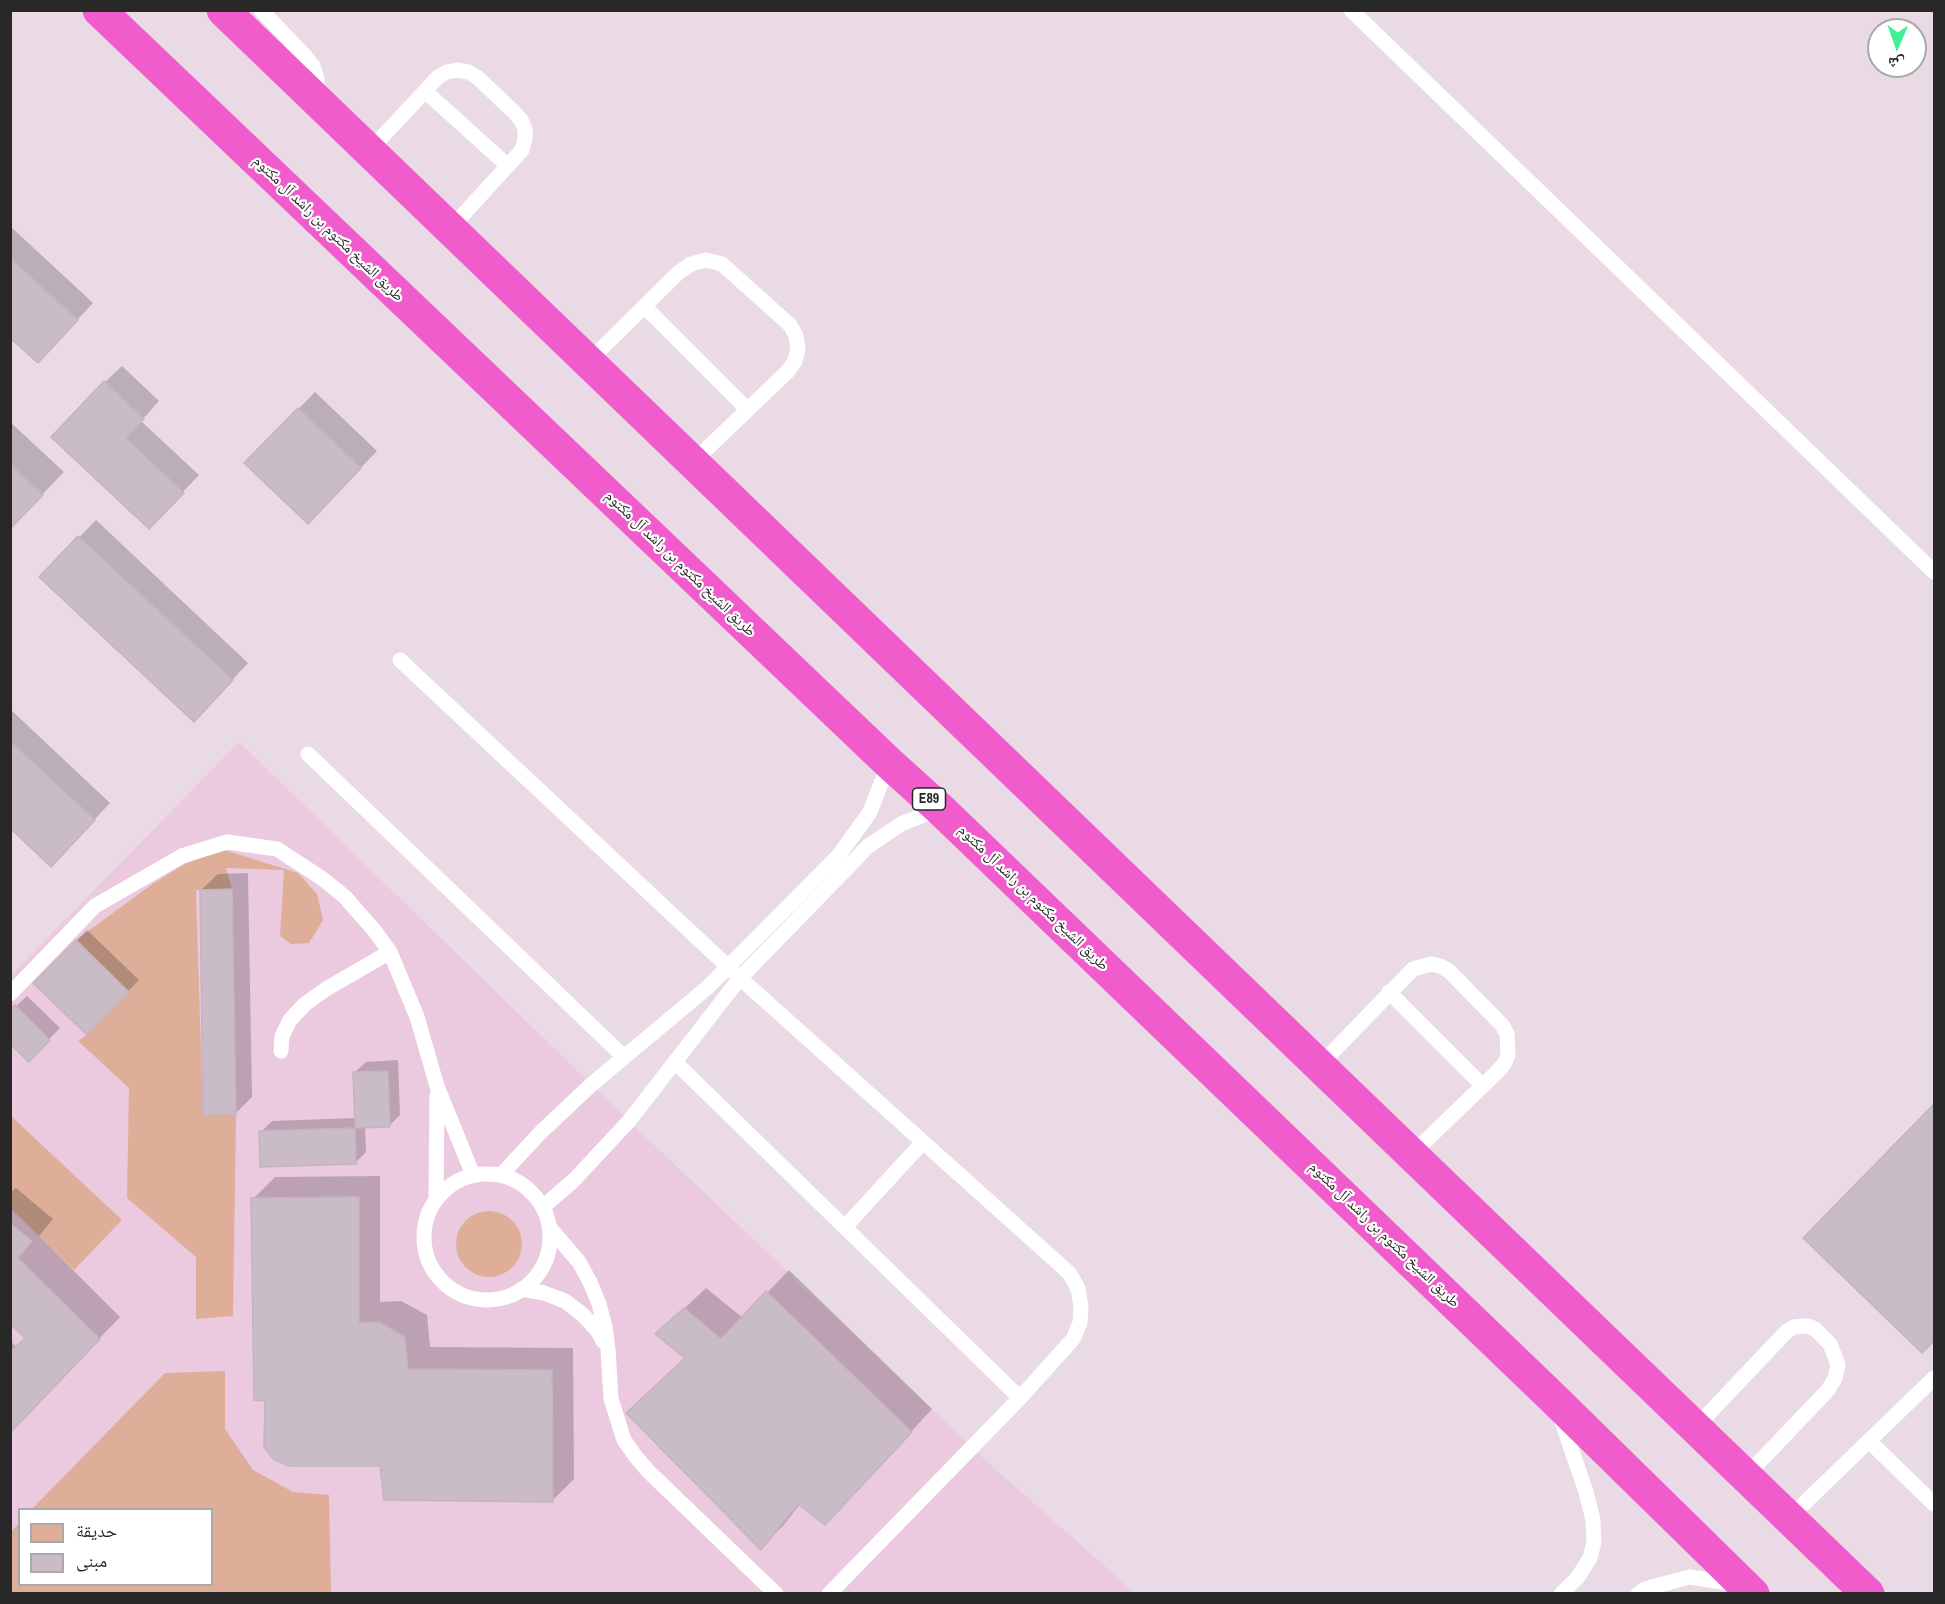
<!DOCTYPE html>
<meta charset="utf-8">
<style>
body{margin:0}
#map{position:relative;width:1945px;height:1604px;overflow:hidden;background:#eadae6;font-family:"Archivo Narrow","Noto Naskh Arabic",sans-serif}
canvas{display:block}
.frame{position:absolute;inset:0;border:12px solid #282828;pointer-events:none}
.legend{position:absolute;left:18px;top:1508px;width:195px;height:78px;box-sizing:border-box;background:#fff;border:2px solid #a9a9a9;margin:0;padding:8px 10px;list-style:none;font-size:18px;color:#282828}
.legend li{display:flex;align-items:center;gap:12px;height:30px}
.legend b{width:30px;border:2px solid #a9a9a9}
.north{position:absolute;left:1867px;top:18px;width:60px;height:60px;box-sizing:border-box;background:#fff;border:2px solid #a9a9a9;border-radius:50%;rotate:182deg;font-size:16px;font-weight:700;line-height:24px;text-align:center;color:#282828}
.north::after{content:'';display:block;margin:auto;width:21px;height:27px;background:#40f092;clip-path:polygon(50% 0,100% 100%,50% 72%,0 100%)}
</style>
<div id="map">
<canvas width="1945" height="1604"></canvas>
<div class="frame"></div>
<ul class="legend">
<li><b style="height:16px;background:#deae98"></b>حديقة</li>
<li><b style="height:16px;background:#c9bcc6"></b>مبنى</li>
</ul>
<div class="north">ش</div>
</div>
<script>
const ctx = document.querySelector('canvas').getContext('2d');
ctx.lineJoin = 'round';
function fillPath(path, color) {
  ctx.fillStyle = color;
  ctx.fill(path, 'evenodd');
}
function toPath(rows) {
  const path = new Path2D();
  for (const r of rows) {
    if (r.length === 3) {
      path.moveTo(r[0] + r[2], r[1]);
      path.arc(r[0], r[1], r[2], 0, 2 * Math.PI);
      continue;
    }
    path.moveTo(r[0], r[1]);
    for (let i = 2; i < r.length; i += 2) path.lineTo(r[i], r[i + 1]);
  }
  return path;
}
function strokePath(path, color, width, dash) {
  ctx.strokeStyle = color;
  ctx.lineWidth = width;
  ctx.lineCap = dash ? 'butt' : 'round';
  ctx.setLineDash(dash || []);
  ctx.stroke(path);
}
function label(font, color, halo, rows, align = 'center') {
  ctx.font = font + ' "Archivo Narrow","Noto Naskh Arabic",sans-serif';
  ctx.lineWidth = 4.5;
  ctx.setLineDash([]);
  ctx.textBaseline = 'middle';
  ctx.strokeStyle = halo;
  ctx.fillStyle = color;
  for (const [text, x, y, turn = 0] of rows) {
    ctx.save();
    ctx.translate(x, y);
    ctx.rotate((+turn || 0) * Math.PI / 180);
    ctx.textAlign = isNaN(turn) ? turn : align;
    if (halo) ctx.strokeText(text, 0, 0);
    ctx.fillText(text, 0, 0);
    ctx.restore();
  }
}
fillPath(toPath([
 [239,742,629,1121,994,1468,1135,1593,11,1594,11,975],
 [20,1510,212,1510,212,1584,20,1584]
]), '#ebcae0');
fillPath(toPath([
 [221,849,298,873,317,894,323,920,309,943,291,944,280,936,284,870,226,868,232,889,196,890,203,1115,236,1115,233,1316,196,1319,196,1257,127,1198,129,1088,78,1041,87,1035,129,992,76,940,154,883,185,864],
 [10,1115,122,1220,74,1270,11,1209],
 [489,1244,33],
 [225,1371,225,1429,253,1470,293,1492,329,1495,331,1593,11,1593,11,1532,19,1523,20,1584,212,1584,212,1510,32,1509,165,1373]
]), '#deae98');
fillPath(toPath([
 [10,226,93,303,54,345,10,336],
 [122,366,159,401,141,421,199,475,149,527,105,382],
 [315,392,377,451,324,506,246,463],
 [10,422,64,472,10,528],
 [96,520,248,663,210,704,41,577],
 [10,709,110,803,68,848,10,826],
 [248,873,252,1097,235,1114,201,890,218,874],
 [87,930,139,980,87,1033,35,983],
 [27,996,60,1028,29,1060,10,1012],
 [398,1060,400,1115,389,1126,365,1126,366,1152,355,1163,261,1132,272,1121,356,1118,355,1072,366,1062],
 [1934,1106,1934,1339,1922,1351,1805,1238],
 [380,1176,380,1302,401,1301,427,1315,430,1347,573,1348,574,1479,552,1501,381,1465,267,1400,253,1199,275,1177],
 [16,1188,53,1219,39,1236,120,1317,10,1432,10,1341,17,1347,27,1337,10,1321,10,1193],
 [789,1270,932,1409,847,1501,800,1504,783,1526,761,1547,686,1357,657,1334,706,1288,743,1318]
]), '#0003');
const building = toPath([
 [10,258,78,320,38,363,10,338,10,258],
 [104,381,144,419,126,438,184,493,149,529,51,437,104,381],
 [298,408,361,468,308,524,244,463,298,408],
 [10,464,43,495,10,529,10,464],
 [78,536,233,680,194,722,39,577,78,536],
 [10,741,95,820,51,867,10,828,10,741],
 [232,889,236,1115,203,1115,200,890,232,889],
 [76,940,129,992,87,1035,33,983,76,940],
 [15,1005,50,1040,29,1062,10,1044,10,1010,15,1005],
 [388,1071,390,1127,355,1128,353,1072,388,1071],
 [1934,1104,1934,1341,1922,1353,1803,1238,1934,1104],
 [355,1128,356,1164,260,1167,259,1131,355,1128],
 [359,1197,359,1323,379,1322,405,1337,408,1369,552,1370,553,1502,384,1500,380,1466,289,1466,273,1459,264,1447,265,1401,254,1400,251,1198,359,1197],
 [10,1223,32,1241,18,1258,100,1339,10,1433,10,1352,25,1338,10,1323,10,1223],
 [766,1291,912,1432,825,1525,798,1504,761,1550,626,1413,685,1358,655,1334,684,1308,721,1339,766,1291]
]);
fillPath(building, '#c9bcc6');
strokePath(building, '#c5b4c0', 1.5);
strokePath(toPath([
 [261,10,305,56,313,66,317,79,317,96],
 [1351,10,1934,572],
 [425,91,508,166],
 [370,150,438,77,447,72,457,70,468,72,477,77,514,112,521,120,525,129,525,139,522,150,451,228],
 [645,307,747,409],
 [589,361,678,273,691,264,706,260,722,264,790,325,796,336,798,348,795,361,788,371,693,462],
 [400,660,740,978,1057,1262,1070,1274,1078,1289,1081,1306,1080,1323,1073,1339,1020,1398,829,1594],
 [308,754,624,1057],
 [1389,992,1483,1086],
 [10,994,95,906,182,856,227,842,277,849,323,879,345,897,374,930,390,952,417,1017,437,1086,473,1175],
 [281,1051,282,1036,290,1020,305,1004,326,989,390,952],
 [675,1062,1020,1398],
 [1320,1065,1413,969,1431,964,1440,966,1449,971,1502,1025,1507,1034,1508,1055,1504,1064,1497,1072,1412,1154],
 [487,1237,63],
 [501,1175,541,1132,592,1084,708,987,839,855,870,812,889,763],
 [436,1200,437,1095],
 [543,1207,574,1180,629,1121,740,978,853,862,867,847,901,824,939,809],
 [549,1227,579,1262,590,1282,599,1304,605,1327,608,1349,611,1399,624,1440,636,1457,648,1471,776,1594],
 [845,1227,923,1142],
 [522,1289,544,1293,565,1301,582,1314,597,1330,603,1341],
 [1560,1416,1586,1492,1593,1520,1594,1542,1590,1558,1578,1577,1561,1594],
 [1696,1427,1787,1331,1794,1327,1808,1326,1815,1329,1830,1344,1838,1365,1835,1378,1828,1390,1746,1476],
 [1869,1441,1934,1504],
 [1790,1517,1934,1378],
 [1638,1594,1645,1589,1689,1577,1730,1583,1736,1586]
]), '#fff', 15);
strokePath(toPath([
 [99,10,889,763,940,809,1554,1399,1753,1594],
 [223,10,1868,1594]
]), '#f05ccc', 33);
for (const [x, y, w] of [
 [929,799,33]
]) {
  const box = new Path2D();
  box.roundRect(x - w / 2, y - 11, w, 22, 4.5);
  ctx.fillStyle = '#fff';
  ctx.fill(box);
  strokePath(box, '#282828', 1.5);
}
label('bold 14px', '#282828', null, [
 ["E89",929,799]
]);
label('15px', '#282828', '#fff', [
 ["طريق الشيخ مكتوم بن راشد آل مكتوم",328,229,44],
 ["طريق الشيخ مكتوم بن راشد آل مكتوم",680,564,44],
 ["طريق الشيخ مكتوم بن راشد آل مكتوم",1033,898,44],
 ["طريق الشيخ مكتوم بن راشد آل مكتوم",1384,1235,44]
]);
</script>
